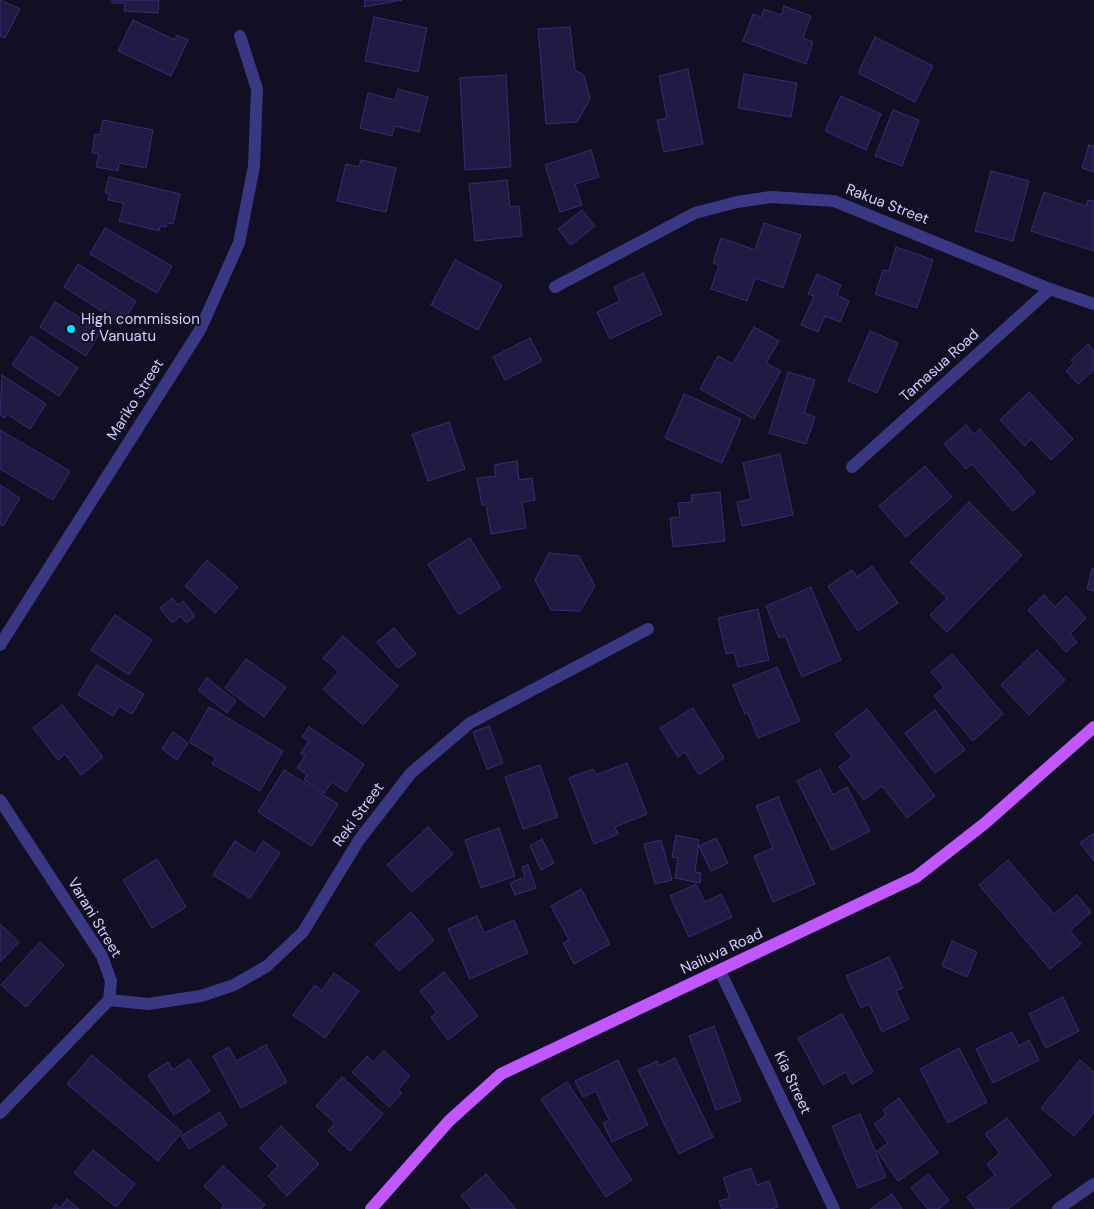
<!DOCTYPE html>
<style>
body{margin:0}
canvas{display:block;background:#120e23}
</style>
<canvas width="1094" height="1209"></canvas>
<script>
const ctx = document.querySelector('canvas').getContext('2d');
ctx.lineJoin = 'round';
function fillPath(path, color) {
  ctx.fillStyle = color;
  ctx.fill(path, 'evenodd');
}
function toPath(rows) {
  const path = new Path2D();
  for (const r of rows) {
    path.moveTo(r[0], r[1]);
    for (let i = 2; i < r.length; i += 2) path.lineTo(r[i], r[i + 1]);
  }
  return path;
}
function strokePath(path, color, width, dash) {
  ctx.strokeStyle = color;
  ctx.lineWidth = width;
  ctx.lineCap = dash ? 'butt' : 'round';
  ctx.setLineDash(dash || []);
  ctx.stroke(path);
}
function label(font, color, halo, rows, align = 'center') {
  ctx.font = font + ' "DM Sans",sans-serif';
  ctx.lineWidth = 4;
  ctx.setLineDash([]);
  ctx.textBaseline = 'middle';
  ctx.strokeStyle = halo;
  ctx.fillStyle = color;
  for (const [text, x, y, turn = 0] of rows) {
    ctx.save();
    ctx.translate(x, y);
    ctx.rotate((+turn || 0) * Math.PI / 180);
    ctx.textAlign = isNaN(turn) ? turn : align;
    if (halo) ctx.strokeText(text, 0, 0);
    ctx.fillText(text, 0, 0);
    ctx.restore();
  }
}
const building = toPath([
 [0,0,20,9,5,38,0,36,0,0],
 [112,0,159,0,158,13,124,11,125,3,112,3,112,0],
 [365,0,402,0,364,7,365,0],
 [784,6,811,16,803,38,813,42,806,64,743,41,753,14,761,17,764,9,781,15,784,6],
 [374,17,427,28,418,72,365,61,374,17],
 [133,20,175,40,177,35,188,40,171,76,118,51,133,20],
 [570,27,575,70,584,75,590,99,577,122,546,124,538,29,570,27],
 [875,37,933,66,915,102,858,73,875,37],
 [688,69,703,144,664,152,657,120,667,118,659,76,688,69],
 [744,74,797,83,791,117,738,108,744,74],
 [506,75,511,167,465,170,460,78,506,75],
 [398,89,428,97,419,132,395,126,392,136,360,128,368,93,395,100,398,89],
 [841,96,881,114,866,150,825,131,841,96],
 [893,110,919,120,902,166,875,156,893,110],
 [103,120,153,130,146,168,119,163,118,171,96,167,99,154,92,153,95,134,100,135,103,120],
 [1089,145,1094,146,1094,172,1082,168,1089,145],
 [591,150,599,177,575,184,582,205,560,212,545,165,591,150],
 [361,160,396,168,386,212,337,201,346,164,359,167,361,160],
 [991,171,1029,181,1013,241,975,231,991,171],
 [109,177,180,194,173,224,167,223,166,227,160,226,159,231,119,221,124,203,108,200,110,194,105,193,109,177],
 [507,180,510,207,519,206,522,236,475,241,469,184,507,180],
 [1044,192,1086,206,1088,200,1094,201,1094,251,1031,231,1044,192],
 [582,210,595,226,571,245,558,229,582,210],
 [764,223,801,235,783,288,755,278,747,301,711,289,719,265,713,263,721,238,755,250,764,223],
 [105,228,172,266,157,293,90,254,105,228],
 [896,247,933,260,917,308,875,294,883,270,889,271,896,247],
 [455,260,502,285,478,330,431,305,455,260],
 [78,264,136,301,122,324,64,287,78,264],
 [643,273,662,314,610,339,597,312,620,301,614,287,643,273],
 [817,274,841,285,837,295,849,301,840,322,825,316,818,332,801,325,814,296,808,294,817,274],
 [55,302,101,331,86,356,40,327,55,302],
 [754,327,779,341,766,363,781,371,754,419,700,389,718,356,733,364,754,327],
 [870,331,898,343,877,393,848,381,870,331],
 [31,336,78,368,59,396,12,365,31,336],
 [530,338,542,361,505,380,493,357,530,338],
 [1088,344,1094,351,1094,370,1078,384,1066,371,1074,363,1071,360,1088,344],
 [788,372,815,380,804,413,815,417,806,444,769,433,788,372],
 [2,375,46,404,30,429,7,414,5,418,0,415,2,375],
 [1029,392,1073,439,1051,460,1031,439,1025,446,1000,420,1029,392],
 [684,394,741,419,722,463,665,438,684,394],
 [449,422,465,469,428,481,412,434,449,422],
 [966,425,974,434,980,429,1035,492,1013,511,972,464,966,469,944,444,966,425],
 [0,430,70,471,53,500,0,469,0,430],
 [780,454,793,515,742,526,737,502,751,499,743,463,780,454],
 [517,461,519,480,532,478,535,500,522,502,526,528,491,534,486,505,482,505,477,478,496,476,494,465,517,461],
 [925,466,952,497,906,537,879,506,925,466],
 [0,485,20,498,3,526,0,524,0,485],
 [720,492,725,541,673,547,670,518,680,517,678,503,692,502,691,495,720,492],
 [969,502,1022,555,947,632,930,615,947,598,910,562,969,502],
 [470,538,501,588,459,615,428,564,470,538],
 [549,553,579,556,595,586,580,611,551,610,535,580,549,553],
 [207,560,238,587,215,613,185,586,207,560],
 [872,566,898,603,858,631,828,586,852,570,857,577,872,566],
 [1092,569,1094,569,1094,591,1087,589,1092,569],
 [811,587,841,660,802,677,785,636,779,638,766,606,811,587],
 [1044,595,1055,607,1066,596,1086,618,1070,634,1077,642,1066,652,1028,610,1044,595],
 [172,598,178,605,183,601,195,616,186,623,181,616,172,623,160,608,172,598],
 [758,609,769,660,738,667,734,652,726,654,718,618,758,609],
 [115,615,152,640,129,675,91,650,115,615],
 [394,628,416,654,398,668,377,642,394,628],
 [343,636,398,686,363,725,323,689,339,672,323,658,343,636],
 [1037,650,1065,680,1029,715,1001,685,1037,650],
 [952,654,1003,714,973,741,934,696,944,687,931,672,952,654],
 [246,659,286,687,264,717,225,688,246,659],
 [96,665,144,694,132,714,119,706,113,716,78,695,96,665],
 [777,667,800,721,758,738,748,713,745,714,733,685,777,667],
 [207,678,236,701,227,713,198,690,207,678],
 [62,705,103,757,81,775,65,754,58,760,33,728,62,705],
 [209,707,283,751,260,791,212,764,216,758,189,742,209,707],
 [693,708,724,758,699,775,685,752,678,757,660,728,693,708],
 [867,709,935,796,907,818,882,786,864,800,839,767,852,757,835,734,867,709],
 [935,710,965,750,935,773,905,733,935,710],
 [489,726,503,763,487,769,473,732,489,726],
 [309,727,364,764,346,792,332,782,324,793,304,780,307,775,297,768,305,756,301,753,309,741,302,737,309,727],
 [173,732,188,743,177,760,162,749,173,732],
 [627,763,647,814,615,827,618,834,594,844,569,778,593,769,596,775,627,763],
 [540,765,558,817,523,829,505,777,540,765],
 [820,769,833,795,847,787,870,831,832,850,797,781,820,769],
 [284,770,338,804,312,846,258,812,284,770],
 [778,797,815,884,773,902,754,856,773,848,756,806,778,797],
 [428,827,453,854,412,892,387,865,428,827],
 [499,828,515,876,481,888,465,840,499,828],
 [1094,833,1094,861,1080,843,1094,833],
 [676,835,699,840,695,872,701,873,700,883,675,878,678,858,672,857,676,835],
 [716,838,728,863,711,871,699,846,716,838],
 [542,839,554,863,541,870,530,846,542,839],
 [661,840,672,880,655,884,644,844,661,840],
 [235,841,255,854,263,841,280,853,250,898,213,875,235,841],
 [157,859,186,907,152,928,123,880,157,859],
 [1008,860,1054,914,1077,895,1091,912,1070,931,1081,944,1050,969,979,885,1008,860],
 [528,865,536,888,515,895,510,883,525,877,522,867,528,865],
 [696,884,705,902,721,894,732,917,689,937,670,896,696,884],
 [581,889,610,944,574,964,563,943,569,940,551,906,581,889],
 [411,912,434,940,399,971,375,944,411,912],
 [477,916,484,933,514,920,528,953,470,979,448,929,477,916],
 [0,924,19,942,0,962,0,924],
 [952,941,977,952,967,977,942,966,952,941],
 [40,942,64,965,26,1007,1,985,40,942],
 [889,957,903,988,896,991,909,1019,882,1032,869,1004,861,1008,846,976,889,957],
 [444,972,478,1016,448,1040,431,1017,437,1013,420,991,444,972],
 [334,973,359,991,325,1038,293,1015,315,985,322,991,334,973],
 [1063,997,1079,1031,1046,1048,1029,1014,1063,997],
 [842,1014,873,1072,852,1084,846,1072,823,1085,798,1038,842,1014],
 [714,1026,741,1101,716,1110,689,1036,714,1026],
 [1012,1032,1019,1046,1029,1040,1039,1060,993,1083,976,1049,1012,1032],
 [266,1045,287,1082,241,1108,213,1056,229,1047,236,1061,266,1045],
 [959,1048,987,1102,948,1123,920,1069,959,1048],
 [384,1051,410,1076,398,1090,402,1093,389,1107,352,1072,367,1056,373,1062,384,1051],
 [92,1055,182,1132,158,1161,67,1084,92,1055],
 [675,1058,713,1137,679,1154,638,1070,657,1061,659,1066,675,1058],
 [189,1059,210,1091,174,1115,148,1075,168,1062,173,1070,189,1059],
 [618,1060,648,1125,612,1142,603,1123,609,1120,596,1091,583,1097,575,1081,618,1060],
 [1080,1060,1094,1072,1094,1113,1074,1136,1041,1108,1080,1060],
 [342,1077,383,1114,350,1151,328,1131,335,1123,316,1106,342,1077],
 [567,1082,632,1180,606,1197,541,1099,567,1082],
 [899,1098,938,1153,898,1181,877,1151,888,1143,874,1124,886,1115,883,1110,899,1098],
 [220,1112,227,1125,189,1149,181,1136,220,1112],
 [860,1114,886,1177,858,1188,832,1126,860,1114],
 [1007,1118,1051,1175,1008,1209,976,1209,967,1197,995,1175,987,1164,1000,1153,985,1134,1007,1118],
 [281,1126,319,1164,287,1196,268,1176,278,1166,260,1148,281,1126],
 [93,1150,135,1184,116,1207,74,1173,93,1150],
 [223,1166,265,1205,261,1209,221,1209,224,1205,204,1186,223,1166],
 [751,1168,757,1185,769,1181,778,1207,771,1209,722,1209,719,1201,730,1198,723,1178,751,1168],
 [486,1174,516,1209,472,1209,461,1196,486,1174],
 [928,1174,949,1200,939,1209,928,1209,911,1188,928,1174],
 [892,1194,902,1209,870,1209,892,1194],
 [67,1199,79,1209,52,1209,56,1204,60,1208,67,1199]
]);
fillPath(building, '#221a45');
strokePath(building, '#392c71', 1);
strokePath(toPath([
 [555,287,695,213,737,202,771,197,834,201,1050,289,1094,304],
 [852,467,1050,289],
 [0,645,200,330,239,243,254,166,257,89,240,36],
 [0,800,102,956,111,981,109,1000,0,1113],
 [720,971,834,1209],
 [109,1000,148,1004,201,996,234,985,267,966,303,932,359,840,411,773,470,723,648,629],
 [1058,1209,1094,1184]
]), '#3b3883', 12);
strokePath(toPath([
 [371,1209,449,1121,501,1074,916,877,984,824,1094,727]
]), '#c057ff', 12);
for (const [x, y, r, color] of [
 [71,329,5,"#00e2fb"]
]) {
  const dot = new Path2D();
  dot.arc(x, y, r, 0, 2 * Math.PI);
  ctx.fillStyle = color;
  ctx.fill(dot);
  strokePath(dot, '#120e23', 2);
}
label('15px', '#d6d0ff', '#120e23', [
 ["Rakua Street",887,205,21],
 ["Tamasua Road",940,366,-42],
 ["Mariko Street",136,400,-58],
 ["Reki Street",359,815,-54],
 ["Varani Street",94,918,59],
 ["Nailuva Road",722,952,-25],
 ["Kia Street",792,1083,65]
]);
label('15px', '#d6d0ff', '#120e23', [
 ["High commission",81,320],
 ["of Vanuatu",81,337]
], 'left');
</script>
